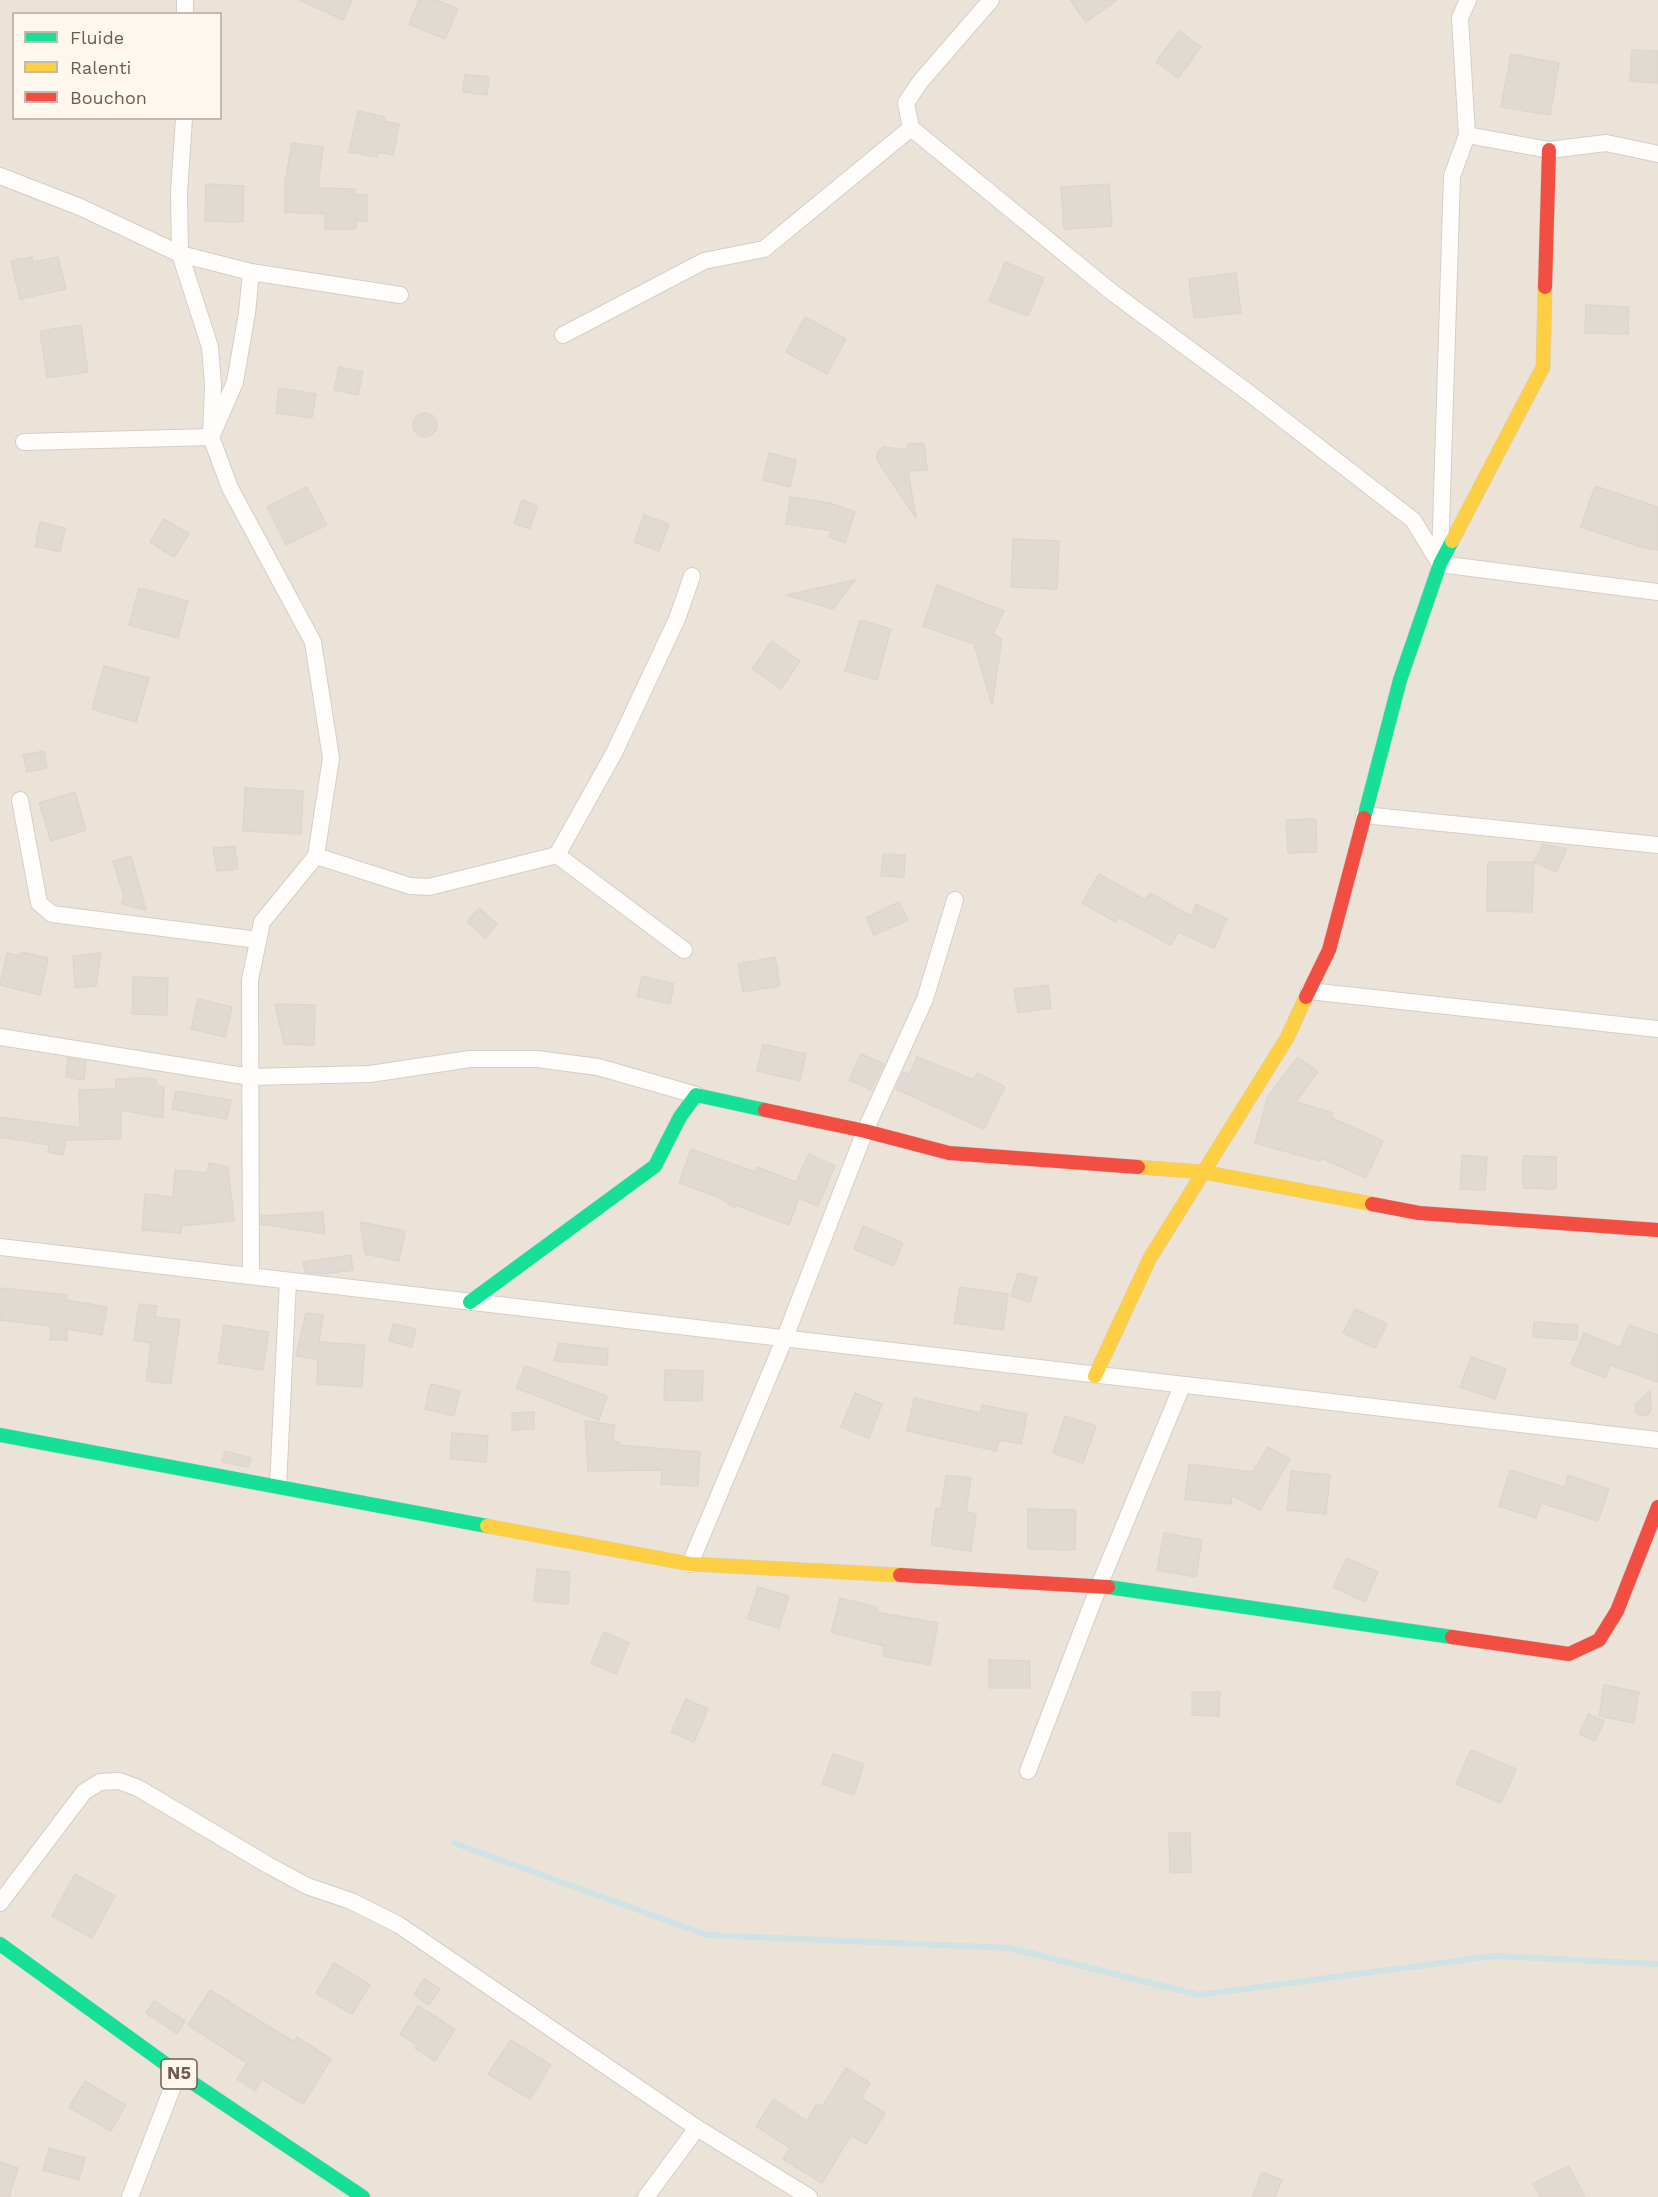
<!DOCTYPE html>
<style>
body{margin:0}
#map{position:relative;width:1658px;height:2197px;overflow:hidden;background:#f6f2eb;font-family:"Work Sans",sans-serif}
canvas{display:block}
.legend{position:absolute;left:12px;top:12px;width:210px;height:108px;box-sizing:border-box;background:#fdf7ed;border:2px solid #c5b9ae;margin:0;padding:8px 10px;list-style:none;font-size:18px;color:#705c4f}
.legend li{display:flex;align-items:center;gap:12px;height:30px}
.legend b{width:30px;border:2px solid #c5b9ae}
</style>
<div id="map">
<canvas width="1658" height="2197"></canvas>
<ul class="legend">
<li><b style="height:8px;background:#16e098"></b>Fluide</li>
<li><b style="height:8px;background:#ffcf43"></b>Ralenti</li>
<li><b style="height:8px;background:#f24e42"></b>Bouchon</li>
</ul>
</div>
<script>
const ctx = document.querySelector('canvas').getContext('2d');
ctx.lineJoin = 'round';
function fillPath(path, color) {
  ctx.fillStyle = color;
  ctx.fill(path, 'evenodd');
}
function toPath(rows) {
  const path = new Path2D();
  for (const r of rows) {
    if (r.length === 3) {
      path.moveTo(r[0] + r[2], r[1]);
      path.arc(r[0], r[1], r[2], 0, 2 * Math.PI);
      continue;
    }
    path.moveTo(r[0], r[1]);
    for (let i = 2; i < r.length; i += 2) path.lineTo(r[i], r[i + 1]);
  }
  return path;
}
function strokePath(path, color, width, dash) {
  ctx.strokeStyle = color;
  ctx.lineWidth = width;
  ctx.lineCap = dash ? 'butt' : 'round';
  ctx.setLineDash(dash || []);
  ctx.stroke(path);
}
function label(font, color, halo, rows, align = 'center') {
  ctx.font = font + ' "Work Sans",sans-serif';
  ctx.lineWidth = 4.5;
  ctx.setLineDash([]);
  ctx.textBaseline = 'middle';
  ctx.strokeStyle = halo;
  ctx.fillStyle = color;
  for (const [text, x, y, turn = 0] of rows) {
    ctx.save();
    ctx.translate(x, y);
    ctx.rotate((+turn || 0) * Math.PI / 180);
    ctx.textAlign = isNaN(turn) ? turn : align;
    if (halo) ctx.strokeText(text, 0, 0);
    ctx.fillText(text, 0, 0);
    ctx.restore();
  }
}
fillPath(toPath([
 [0,0,1658,0,1658,2197,0,2197],
 [14,14,220,14,220,118,14,118]
]), '#ece3d8');
strokePath(toPath([
 [454,1843,707,1935,1010,1948,1199,1995,1494,1956,1658,1964]
]), '#cfe2e4', 6);
const building = toPath([
 [300,0,352,0,343,20,300,0],
 [419,0,437,0,458,9,445,39,409,24,419,0],
 [1070,0,1117,0,1086,22,1070,0],
 [1179,31,1201,47,1178,78,1156,62,1179,31],
 [1632,50,1658,51,1658,83,1630,81,1632,50],
 [1511,54,1559,63,1550,115,1501,107,1511,54],
 [465,74,489,77,487,95,463,92,465,74],
 [358,111,385,117,384,121,399,124,393,155,378,152,377,157,349,152,358,111],
 [292,143,323,147,318,188,355,189,355,195,367,195,367,221,356,221,356,229,325,229,325,214,285,212,285,182,292,143],
 [206,184,244,186,243,222,205,221,206,184],
 [1109,184,1112,226,1064,229,1061,187,1109,184],
 [32,257,33,262,58,257,66,289,20,299,11,261,32,257],
 [1005,262,1044,278,1028,316,989,301,1005,262],
 [1236,273,1241,313,1194,318,1189,279,1236,273],
 [1586,305,1629,307,1628,334,1585,333,1586,305],
 [805,317,846,339,827,374,786,352,805,317],
 [81,325,88,372,47,378,40,331,81,325],
 [339,367,363,372,358,395,334,390,339,367],
 [279,388,316,394,312,418,276,413,279,388],
 [425,425,12],
 [924,443,927,470,908,471,916,518,877,460,877,453,883,447,908,450,908,444,924,443],
 [769,453,796,460,790,487,763,480,769,453],
 [1595,486,1658,507,1658,550,1641,547,1581,527,1595,486],
 [307,487,327,525,286,545,267,507,307,487],
 [790,497,830,503,855,512,845,543,829,537,831,531,786,524,790,497],
 [522,500,537,506,530,529,514,523,522,500],
 [644,515,669,524,659,551,634,542,644,515],
 [164,519,189,534,174,557,150,542,164,519],
 [40,522,65,528,60,552,35,546,40,522],
 [1013,539,1059,541,1057,589,1011,587,1013,539],
 [855,580,833,609,786,595,855,580],
 [937,585,1004,611,993,634,1002,639,992,705,974,644,923,626,937,585],
 [139,588,188,601,178,638,129,625,139,588],
 [860,620,891,629,877,680,845,671,860,620],
 [772,641,800,661,781,689,752,669,772,641],
 [104,666,149,678,136,722,92,709,104,666],
 [44,751,47,768,27,772,23,755,44,751],
 [245,788,303,791,301,834,243,831,245,788],
 [75,792,86,830,51,841,39,803,75,792],
 [1316,819,1317,852,1288,853,1286,820,1316,819],
 [1543,844,1567,849,1556,872,1534,862,1543,844],
 [235,846,238,869,217,871,213,848,235,846],
 [883,854,905,855,904,877,881,876,883,854],
 [131,856,146,910,122,904,124,897,113,861,131,856],
 [1488,862,1534,862,1532,912,1487,911,1488,862],
 [1099,874,1145,900,1150,893,1191,916,1196,904,1227,919,1214,948,1178,932,1171,945,1118,917,1116,922,1082,903,1099,874],
 [899,902,908,920,874,935,866,918,899,902],
 [479,908,497,924,485,938,467,922,479,908],
 [21,952,48,958,40,995,0,985,7,953,20,956,21,952],
 [101,953,96,986,75,988,73,956,101,953],
 [775,957,780,986,743,992,738,964,775,957],
 [642,976,674,984,670,1004,637,996,642,976],
 [133,977,168,978,167,1015,132,1014,133,977],
 [1048,985,1051,1008,1018,1013,1014,989,1048,985],
 [198,999,232,1007,225,1037,191,1029,198,999],
 [275,1004,315,1005,314,1045,284,1044,275,1004],
 [763,1044,806,1054,800,1081,757,1071,763,1044],
 [861,1054,884,1064,871,1090,849,1080,861,1054],
 [917,1057,974,1080,977,1073,1005,1087,984,1129,896,1089,903,1072,909,1075,917,1057],
 [1298,1057,1318,1072,1296,1102,1333,1113,1332,1118,1383,1141,1366,1178,1321,1158,1320,1161,1255,1143,1268,1096,1298,1057],
 [68,1058,86,1061,84,1080,66,1077,68,1058],
 [146,1078,157,1080,156,1085,164,1087,163,1118,121,1110,121,1139,66,1140,63,1155,48,1152,49,1145,0,1137,0,1117,80,1128,79,1090,116,1089,116,1079,146,1078],
 [176,1091,231,1100,227,1119,172,1109,176,1091],
 [691,1149,755,1172,757,1167,796,1182,809,1154,835,1166,818,1206,799,1198,789,1225,736,1205,734,1208,718,1197,679,1183,691,1149],
 [1462,1155,1487,1157,1485,1190,1460,1189,1462,1155],
 [1523,1156,1556,1157,1556,1189,1523,1188,1523,1156],
 [209,1163,228,1167,234,1221,181,1226,181,1233,142,1230,145,1194,173,1197,175,1170,207,1173,209,1163],
 [323,1212,325,1234,261,1224,261,1216,323,1212],
 [360,1222,405,1231,399,1261,365,1254,360,1222],
 [863,1226,903,1243,894,1266,854,1249,863,1226],
 [351,1255,353,1270,323,1274,305,1272,303,1262,351,1255],
 [1018,1273,1037,1278,1030,1302,1011,1296,1018,1273],
 [960,1287,1008,1294,1003,1330,954,1323,960,1287],
 [0,1288,67,1295,67,1300,107,1307,102,1335,67,1329,67,1340,50,1340,51,1326,0,1320,0,1288],
 [139,1304,157,1306,155,1317,180,1320,171,1384,146,1381,151,1343,134,1340,139,1304],
 [1355,1309,1387,1324,1375,1348,1343,1333,1355,1309],
 [306,1313,323,1315,319,1342,365,1345,362,1387,317,1384,318,1359,296,1356,306,1313],
 [1534,1322,1578,1325,1577,1340,1533,1337,1534,1322],
 [393,1324,416,1329,412,1347,389,1341,393,1324],
 [224,1325,269,1332,263,1370,218,1363,224,1325],
 [1629,1325,1658,1335,1658,1382,1610,1365,1605,1378,1571,1364,1584,1333,1620,1348,1629,1325],
 [559,1343,608,1349,607,1365,554,1361,559,1343],
 [1471,1357,1506,1369,1495,1399,1460,1387,1471,1357],
 [525,1366,607,1396,599,1420,516,1388,525,1366],
 [665,1370,703,1371,702,1401,664,1400,665,1370],
 [431,1384,460,1391,454,1416,425,1409,431,1384],
 [1650,1391,1651,1410,1647,1415,1641,1416,1636,1412,1635,1405,1650,1391],
 [855,1393,882,1404,869,1438,841,1427,855,1393],
 [914,1398,980,1413,982,1405,1027,1414,1021,1444,999,1440,996,1451,907,1431,914,1398],
 [534,1412,534,1429,512,1430,512,1413,534,1412],
 [1065,1416,1096,1426,1083,1463,1053,1453,1065,1416],
 [585,1421,615,1425,612,1442,619,1442,619,1445,700,1452,698,1486,661,1484,662,1470,588,1471,585,1421],
 [452,1433,488,1436,486,1462,450,1459,452,1433],
 [1268,1447,1290,1459,1260,1510,1232,1495,1231,1504,1185,1499,1189,1464,1253,1472,1268,1447],
 [225,1451,251,1458,248,1467,222,1462,225,1451],
 [1510,1470,1565,1487,1568,1475,1609,1489,1598,1521,1541,1503,1536,1518,1499,1506,1510,1470],
 [1291,1471,1330,1475,1326,1514,1287,1510,1291,1471],
 [946,1475,971,1478,966,1512,976,1514,971,1551,931,1545,936,1508,941,1509,946,1475],
 [1028,1509,1076,1510,1075,1550,1028,1549,1028,1509],
 [1164,1533,1202,1540,1196,1577,1157,1570,1164,1533],
 [1347,1558,1378,1572,1365,1602,1333,1587,1347,1558],
 [537,1569,570,1572,568,1604,534,1601,537,1569],
 [758,1587,789,1596,779,1628,748,1619,758,1587],
 [840,1598,877,1607,876,1612,938,1623,930,1665,883,1656,884,1646,831,1632,840,1598],
 [604,1632,629,1643,616,1674,591,1663,604,1632],
 [989,1660,1030,1661,1030,1688,989,1688,989,1660],
 [1604,1685,1639,1692,1634,1723,1599,1716,1604,1685],
 [1192,1692,1220,1692,1219,1716,1192,1715,1192,1692],
 [686,1699,708,1709,694,1742,671,1732,686,1699],
 [1588,1714,1604,1721,1595,1741,1579,1734,1588,1714],
 [1471,1750,1516,1769,1501,1803,1456,1784,1471,1750],
 [833,1754,864,1764,854,1795,822,1784,833,1754],
 [1169,1833,1190,1833,1191,1872,1170,1873,1169,1833],
 [75,1874,115,1896,92,1938,52,1916,75,1874],
 [334,1963,370,1985,352,2014,316,1993,334,1963],
 [424,1979,440,1989,429,2005,414,1995,424,1979],
 [210,1990,294,2042,297,2037,331,2059,303,2104,262,2079,255,2091,237,2079,247,2063,188,2025,210,1990],
 [154,2001,185,2021,177,2034,146,2013,154,2001],
 [418,2006,455,2029,435,2061,415,2048,417,2045,400,2034,418,2006],
 [511,2040,551,2065,530,2099,488,2074,511,2040],
 [846,2068,870,2083,861,2098,885,2113,866,2144,851,2135,822,2183,783,2159,790,2148,756,2126,774,2099,807,2121,817,2104,822,2107,846,2068],
 [85,2081,126,2105,111,2131,69,2107,85,2081],
 [49,2148,85,2158,79,2180,43,2170,49,2148],
 [0,2162,18,2168,9,2197,0,2197,0,2162],
 [1569,2166,1585,2197,1540,2197,1533,2184,1569,2166],
 [1262,2172,1282,2180,1275,2197,1252,2197,1262,2172]
]);
fillPath(building, '#e1dad3');
strokePath(building, '#ded6ce', 1.5);
const street = toPath([
 [991,0,920,82,906,103,911,128,1113,293,1249,393,1413,520,1440,564],
 [185,14,185,0],
 [184,118,179,192,180,254,210,347,213,385,211,437,230,488,313,642,331,758,316,856,262,922,250,980,251,1276],
 [1467,135,1549,150,1606,143,1658,154],
 [0,176,80,207,180,254,251,272,400,295],
 [563,335,704,261,764,249,911,128],
 [24,442,211,437,235,382,247,313,251,272],
 [1440,557,1452,176,1467,135,1460,18,1468,0],
 [1440,564,1658,592],
 [20,800,39,903,52,914,258,940],
 [1364,815,1658,845],
 [557,855,614,753,677,619,692,576],
 [316,856,410,886,429,887,557,855,684,950],
 [1309,991,1658,1029],
 [0,1037,250,1077,370,1074,470,1059,537,1059,598,1067,696,1095],
 [0,1247,1658,1440],
 [278,1486,288,1281],
 [690,1564,784,1340,865,1131,925,999,955,900],
 [1028,1771,1099,1586,1182,1386],
 [0,1903,84,1792,100,1782,119,1781,138,1788,268,1865,307,1886,351,1901,399,1925,697,2128,809,2197],
 [130,2197,178,2073],
 [646,2197,697,2128]
]);
const fast = toPath([
 [1364,818,1400,680,1440,564,1452,541],
 [470,1302,655,1166,680,1117,696,1095,765,1110],
 [0,1435,487,1526],
 [1108,1587,1452,1637],
 [0,1944,178,2073,363,2197]
]);
const slow = toPath([
 [1452,541,1543,367,1545,287],
 [1138,1167,1203,1172,1372,1204],
 [1095,1376,1150,1258,1287,1038,1306,997],
 [487,1526,690,1564,900,1575]
]);
const jam = toPath([
 [1545,287,1549,150],
 [1306,997,1329,950,1364,818],
 [765,1110,865,1131,949,1153,1138,1167],
 [1372,1204,1419,1213,1658,1230],
 [900,1575,1108,1587],
 [1452,1637,1569,1654,1599,1640,1617,1611,1658,1507]
]);
strokePath(street, '#d4cec8', 18);
strokePath(fast, '#d4cec8', 15);
strokePath(slow, '#d4cec8', 15);
strokePath(jam, '#d4cec8', 15);
strokePath(street, '#fefdfc', 16);
strokePath(fast, '#16e098', 14);
strokePath(slow, '#ffcf43', 14);
strokePath(jam, '#f24e42', 14);
for (const [x, y, w] of [
 [179,2074,36]
]) {
  const box = new Path2D();
  box.roundRect(x - w / 2, y - 15, w, 30, 4.5);
  ctx.fillStyle = '#fdf7ed';
  ctx.fill(box);
  strokePath(box, '#705c4f', 1.5);
}
label('bold 18px', '#705c4f', null, [
 ["N5",179,2074]
]);
</script>
